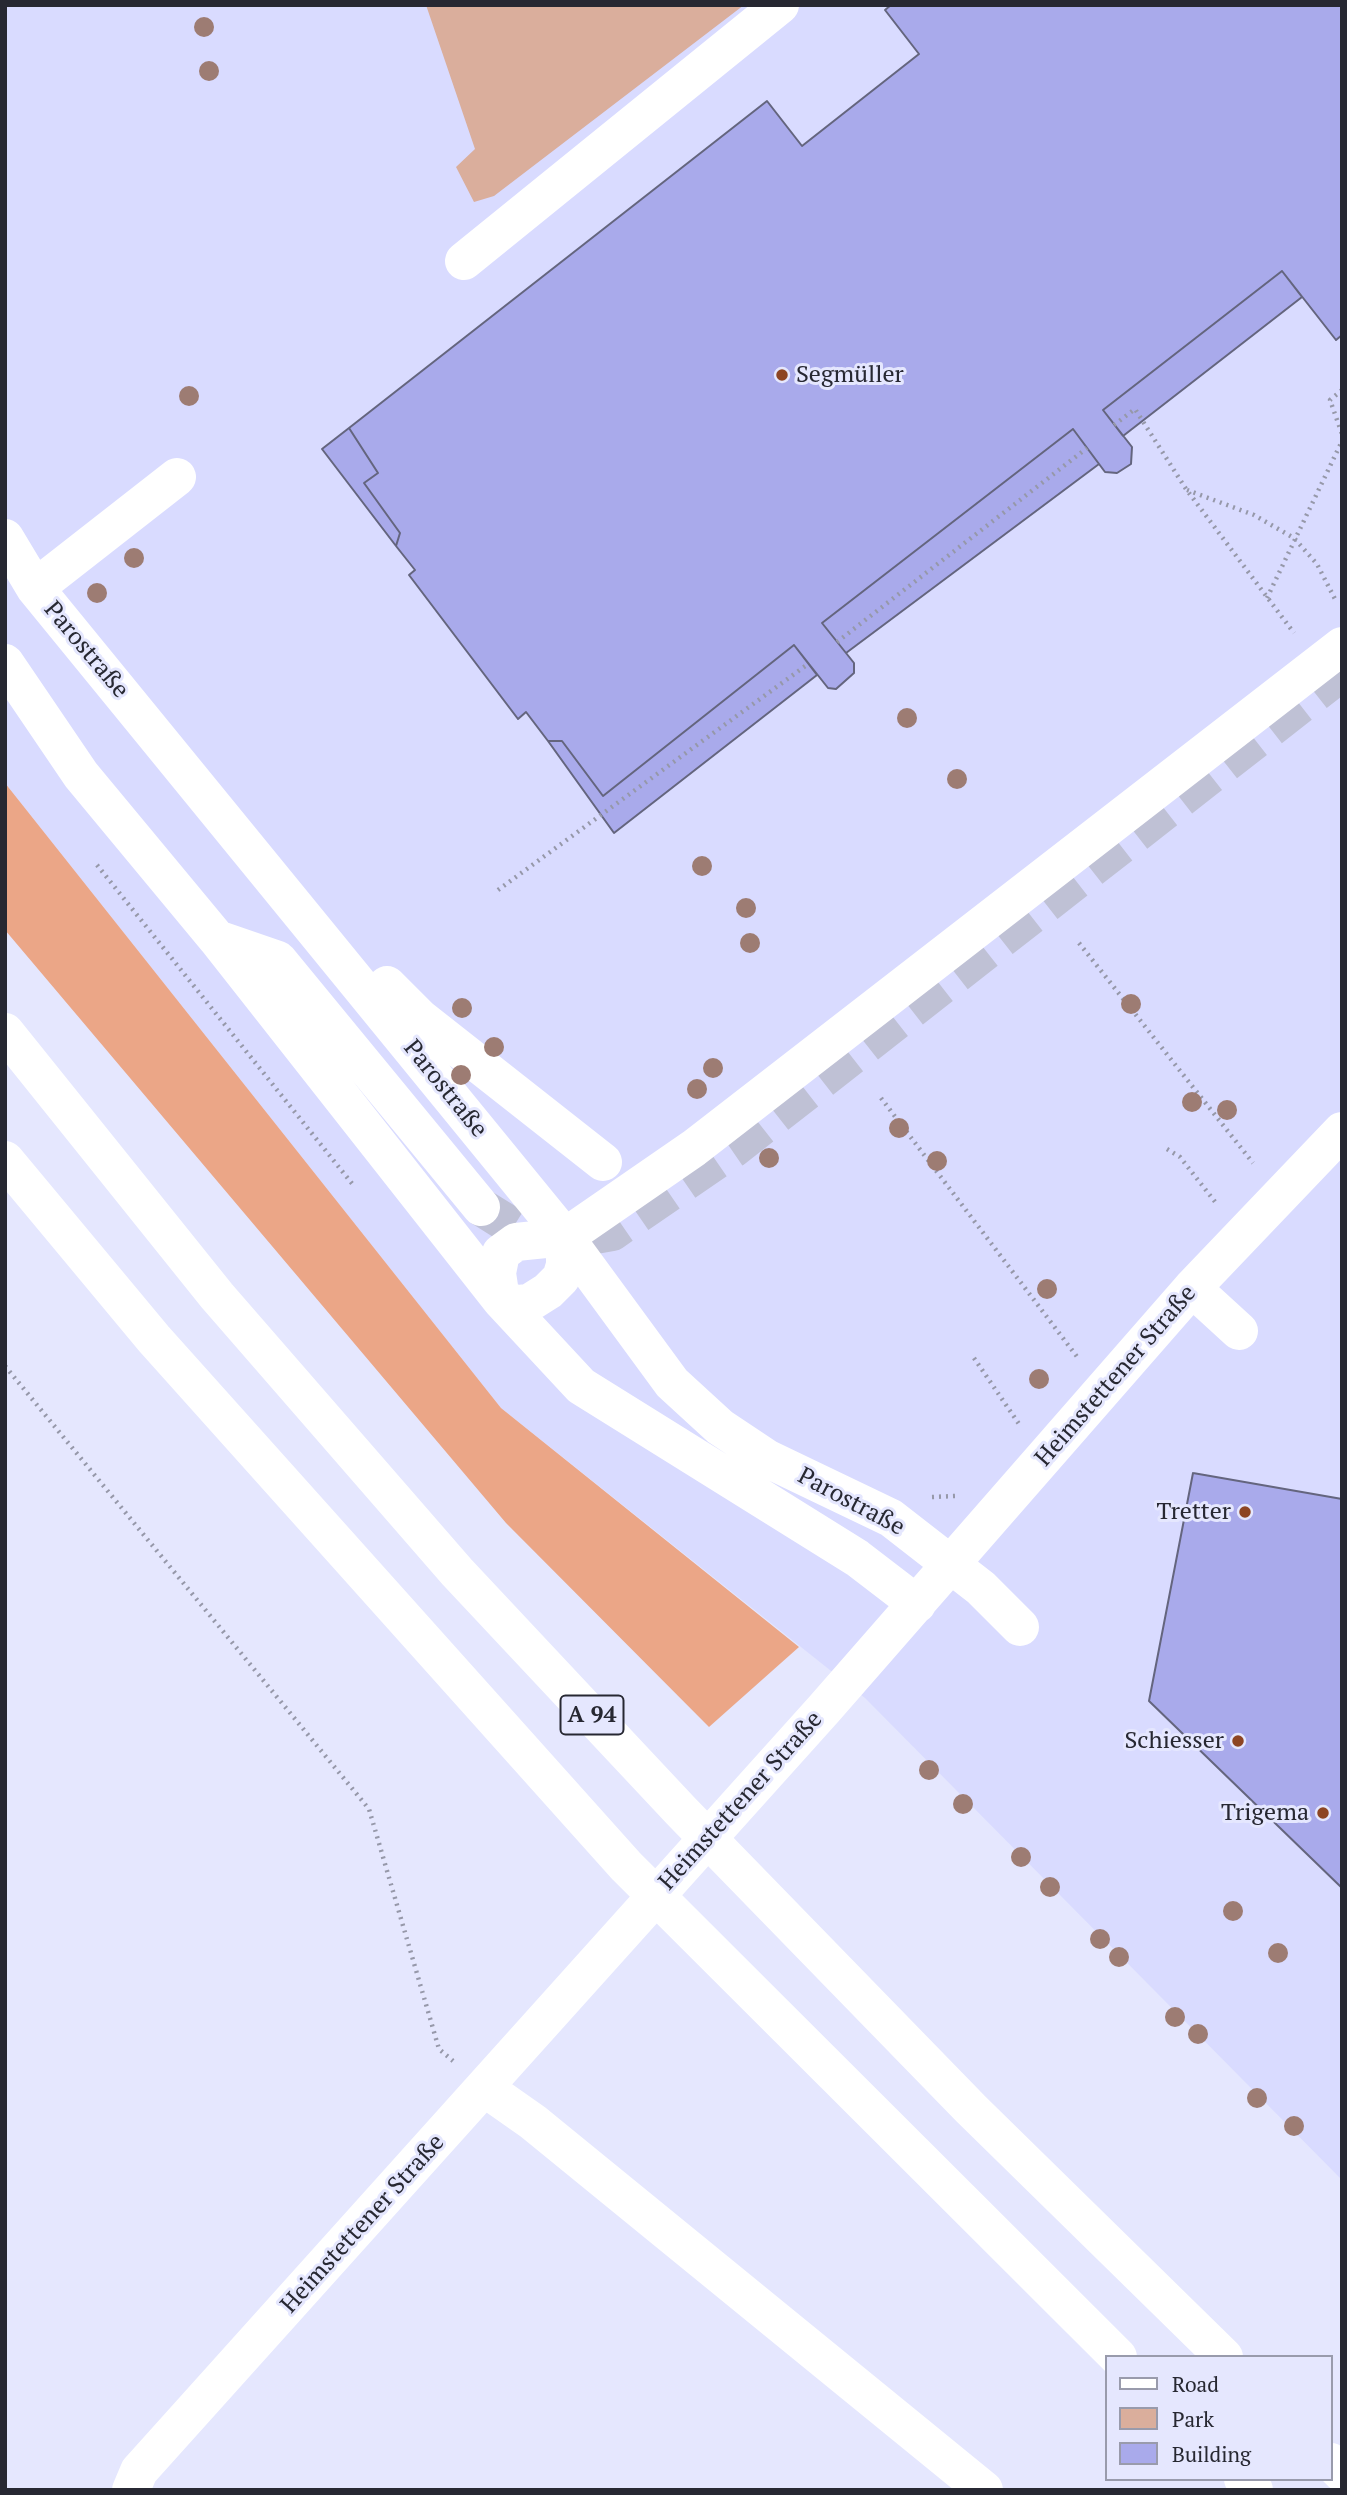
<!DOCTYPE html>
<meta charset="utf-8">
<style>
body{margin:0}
#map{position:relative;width:1347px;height:2495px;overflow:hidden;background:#e5e7fe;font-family:"PT Serif",serif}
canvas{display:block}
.frame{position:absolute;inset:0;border:7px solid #272832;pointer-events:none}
.legend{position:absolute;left:1105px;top:2355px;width:228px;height:126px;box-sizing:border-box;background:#e5e7fe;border:2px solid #999bac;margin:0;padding:9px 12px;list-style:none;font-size:21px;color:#272832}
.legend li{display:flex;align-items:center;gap:14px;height:35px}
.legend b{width:35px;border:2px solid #999bac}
</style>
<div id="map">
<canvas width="1347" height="2495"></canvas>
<div class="frame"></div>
<ul class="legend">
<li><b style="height:9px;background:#fff"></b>Road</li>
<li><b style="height:19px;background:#daae9c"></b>Park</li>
<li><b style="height:19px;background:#a9aaeb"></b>Building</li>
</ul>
</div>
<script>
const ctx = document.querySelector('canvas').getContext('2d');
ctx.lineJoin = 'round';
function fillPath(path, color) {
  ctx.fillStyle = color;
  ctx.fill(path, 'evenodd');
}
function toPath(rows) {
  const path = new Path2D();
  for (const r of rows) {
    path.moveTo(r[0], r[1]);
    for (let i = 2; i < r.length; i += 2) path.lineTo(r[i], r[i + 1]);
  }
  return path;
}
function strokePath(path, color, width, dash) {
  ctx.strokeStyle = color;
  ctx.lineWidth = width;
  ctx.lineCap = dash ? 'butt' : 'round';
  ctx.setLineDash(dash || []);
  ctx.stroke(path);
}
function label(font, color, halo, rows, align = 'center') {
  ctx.font = font + ' "PT Serif",serif';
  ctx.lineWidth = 6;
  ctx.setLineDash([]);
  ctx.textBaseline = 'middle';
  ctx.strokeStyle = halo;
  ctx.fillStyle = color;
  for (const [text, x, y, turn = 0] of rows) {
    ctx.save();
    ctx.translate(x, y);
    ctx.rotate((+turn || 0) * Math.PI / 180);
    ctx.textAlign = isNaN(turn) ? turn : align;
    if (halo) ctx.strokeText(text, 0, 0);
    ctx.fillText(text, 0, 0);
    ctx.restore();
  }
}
fillPath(toPath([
 [5,5,1342,5,1342,2180,865,1698,501,1408,5,783]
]), '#d9dbff');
fillPath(toPath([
 [426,5,744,5,494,196,474,202,456,167,475,149]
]), '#daae9c');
fillPath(toPath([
 [5,783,501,1408,799,1647,709,1727,506,1523,5,930]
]), '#eba687');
const building = toPath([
 [891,5,1342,5,1342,335,1336,340,1282,271,1103,410,1132,447,1131,464,1117,473,1105,472,1073,429,822,623,854,663,854,673,836,689,828,688,794,645,603,796,562,741,548,741,526,712,518,719,409,575,415,570,396,546,400,533,364,483,378,473,349,428,767,101,802,146,919,54,885,10,891,5],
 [1282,271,1302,297,1123,436,1103,410,1282,271],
 [349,428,378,473,364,483,400,533,396,546,322,449,349,428],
 [1073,429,1099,464,846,653,822,623,1073,429],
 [794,645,817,675,614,833,548,741,562,741,603,796,794,645],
 [1193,1473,1342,1499,1342,1888,1149,1701,1193,1473]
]);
fillPath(building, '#a9aaeb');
strokePath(building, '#64657e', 2);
strokePath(toPath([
 [481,1207,521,1232,563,1241,612,1232,733,1149,1342,672]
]), '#bfc1d5', 38, [38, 19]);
strokePath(toPath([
 [1342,390,1330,400,1342,434],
 [1114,425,1135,409,1186,489,1294,633],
 [1187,490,1254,515,1294,538,1317,564,1336,601],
 [1267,598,1342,441],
 [837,642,1087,448],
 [97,865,354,1186],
 [498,890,808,664],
 [1079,943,1253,1163],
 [881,1098,1078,1358],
 [1167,1149,1180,1157,1216,1203],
 [974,1358,1019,1424],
 [5,1366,369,1809,439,2049,453,2061],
 [932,1497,955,1496]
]), '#9698a9', 4.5, [2, 5]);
strokePath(toPath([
 [464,261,780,5],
 [5,538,35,588,565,1237,672,1383,720,1427,768,1459,891,1518,981,1588,1020,1627],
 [35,588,177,477],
 [5,663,81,775,217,939,501,1300,581,1386,857,1558,917,1604],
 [217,939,278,960,481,1207],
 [387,985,420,1018,603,1162],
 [1192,1288,1239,1331],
 [501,1300,497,1273,501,1253,516,1242,565,1237,694,1148,1342,646],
 [501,1300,518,1304,529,1303,548,1291,561,1278,565,1265,565,1237],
 [486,2089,533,2122,984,2490],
 [131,2490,139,2471,824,1709,1192,1288,1342,1131]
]), '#fff', 38);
strokePath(toPath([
 [5,1032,217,1296,457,1572,681,1811,971,2109,1224,2357],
 [5,1160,154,1339,626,1866,1118,2357],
 [1331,2462,1342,2473],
 [1243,2479,1254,2490]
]), '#fff', 38);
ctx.fillStyle = '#9d7c73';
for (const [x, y] of [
 [204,27],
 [209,71],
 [189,396],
 [134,558],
 [97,593],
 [907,718],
 [957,779],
 [702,866],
 [746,908],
 [750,943],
 [1131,1004],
 [462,1008],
 [494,1047],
 [713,1068],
 [461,1075],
 [697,1089],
 [1192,1102],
 [1227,1110],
 [899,1128],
 [769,1158],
 [937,1161],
 [1047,1289],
 [1039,1379],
 [929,1770],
 [963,1804],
 [1021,1857],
 [1050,1887],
 [1233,1911],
 [1100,1939],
 [1278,1953],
 [1119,1957],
 [1175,2017],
 [1198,2034],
 [1257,2098],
 [1294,2126]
]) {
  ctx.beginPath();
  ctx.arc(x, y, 10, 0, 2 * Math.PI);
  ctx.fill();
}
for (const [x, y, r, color] of [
 [782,375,7,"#8d4523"],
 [1245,1512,7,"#8d4523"],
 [1238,1741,7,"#8d4523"],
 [1323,1813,7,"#8d4523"]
]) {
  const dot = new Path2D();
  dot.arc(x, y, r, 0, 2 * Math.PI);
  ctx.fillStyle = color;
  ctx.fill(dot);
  strokePath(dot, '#e5e7fe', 2.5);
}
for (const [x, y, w] of [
 [592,1715,63]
]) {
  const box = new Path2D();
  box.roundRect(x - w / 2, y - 19.5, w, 39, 5);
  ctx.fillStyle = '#e5e7fe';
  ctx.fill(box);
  strokePath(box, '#272832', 2);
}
label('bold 23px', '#272832', null, [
 ["A 94",592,1715]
]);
label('24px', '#272832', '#e5e7fe', [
 ["Segmüller",796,375,"left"],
 ["Tretter",1231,1512],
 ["Schiesser",1224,1741],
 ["Trigema",1309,1813]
], 'right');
label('24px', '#272832', '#e5e7fe', [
 ["Parostraße",86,650,50],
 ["Parostraße",445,1089,51],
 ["Heimstettener Straße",1116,1376,-49],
 ["Parostraße",851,1502,28],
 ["Heimstettener Straße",741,1801,-48],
 ["Heimstettener Straße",363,2224,-48]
]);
</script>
